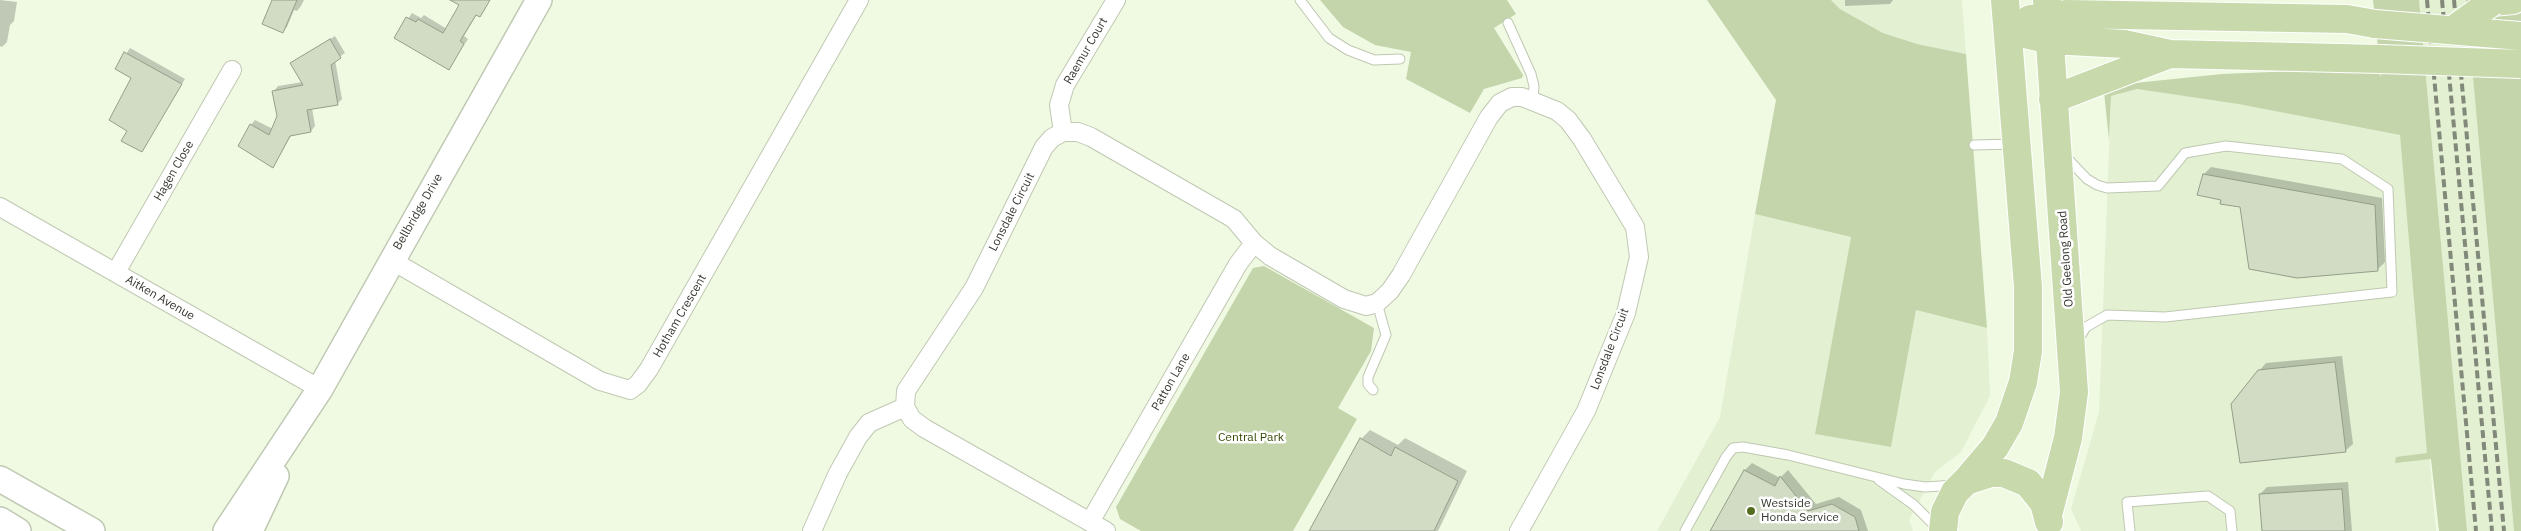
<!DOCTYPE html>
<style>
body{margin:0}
canvas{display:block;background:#f0fae3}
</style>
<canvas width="2521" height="531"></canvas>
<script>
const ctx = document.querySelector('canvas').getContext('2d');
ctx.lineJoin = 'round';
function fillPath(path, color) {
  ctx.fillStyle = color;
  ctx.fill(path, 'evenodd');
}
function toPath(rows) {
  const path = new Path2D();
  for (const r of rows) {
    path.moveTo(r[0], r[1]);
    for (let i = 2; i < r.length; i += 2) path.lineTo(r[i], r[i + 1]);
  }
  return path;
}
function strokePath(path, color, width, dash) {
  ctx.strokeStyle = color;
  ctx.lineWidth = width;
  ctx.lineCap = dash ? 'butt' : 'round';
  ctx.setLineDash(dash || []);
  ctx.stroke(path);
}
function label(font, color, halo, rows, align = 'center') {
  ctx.font = font + ' "IBM Plex Sans",sans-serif';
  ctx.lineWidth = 5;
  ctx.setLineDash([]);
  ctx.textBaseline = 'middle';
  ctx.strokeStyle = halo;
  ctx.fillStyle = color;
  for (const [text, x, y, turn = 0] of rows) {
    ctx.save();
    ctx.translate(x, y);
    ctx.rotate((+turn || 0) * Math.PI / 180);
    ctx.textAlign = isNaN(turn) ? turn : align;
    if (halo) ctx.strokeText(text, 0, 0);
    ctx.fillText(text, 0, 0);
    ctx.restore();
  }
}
fillPath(toPath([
 [1831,0,1962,0,1966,54,1917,44,1883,33,1840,9],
 [2419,0,2466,0,2514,531,2467,531],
 [2137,89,2238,104,2400,135,2436,531,2081,531,2071,509,2099,412,2111,96],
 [1755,214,1851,237,1815,434,1891,447,1916,310,1987,328,1990,396,1961,452,1935,472,1909,520,1913,531,1657,531,1720,417]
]), '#e3f0d2');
fillPath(toPath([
 [1320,0,1507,0,1516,14,1494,28,1523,75,1522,78,1484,89,1470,113,1406,79,1411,52,1375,45,1343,27],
 [1707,0,1831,0,1840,9,1883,33,1917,44,1966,54,1987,328,1916,310,1891,447,1815,434,1851,237,1755,214,1776,100],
 [2373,0,2419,0,2467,531,2439,531,2431,459,2395,463,2396,457,2427,453,2400,135,2238,104,2137,89,2111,96,2109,140,2104,92,2135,83,2222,74,2345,69,2377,69,2381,77],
 [2466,0,2521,0,2521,531,2514,531],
 [1264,266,1374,328,1371,351,1338,408,1357,419,1293,531,1141,531,1120,519,1116,507,1253,268]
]), '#c4d5ac');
fillPath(toPath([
 [0,0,17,2,14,21,10,25,7,42,2,47,0,46],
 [273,0,304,0,301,6,297,11,294,10,287,27,283,31],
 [452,0,490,0,484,11,480,15,477,14,464,36,468,39,449,68,396,37,412,13,421,18,424,15,447,29,461,5],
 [1845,0,1893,0,1890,4,1845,6],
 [335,36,345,53,335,60,342,99,337,104,312,108,315,126,311,131,292,134,273,167,251,125,255,120,273,129,278,116,274,91,278,86,303,82,292,63],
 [130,48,185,79,141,151,129,130,133,78,117,68],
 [2211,167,2382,198,2385,262,2378,269,2222,199,2204,174],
 [2342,356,2353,444,2345,451,2259,371,2266,363],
 [1370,430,1398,445,1405,438,1467,471,1438,531,1314,531,1361,439],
 [1752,463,1780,478,1788,470,1816,504,1839,497,1861,510,1868,531,1711,531,1745,470],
 [2348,482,2352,531,2263,531,2260,494,2267,487]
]), '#0003');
const building = toPath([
 [272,0,297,0,283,33,262,24,272,0],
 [450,0,490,0,480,17,476,15,460,41,464,44,449,70,394,38,406,17,416,22,418,19,443,33,459,5,450,0],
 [330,39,341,58,331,65,338,105,307,110,311,132,290,136,273,168,238,146,250,124,269,135,277,116,272,91,303,85,290,63,330,39],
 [124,52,182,84,142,152,121,141,127,131,109,120,131,78,115,69,124,52],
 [2203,174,2375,205,2378,271,2297,278,2249,269,2240,207,2220,204,2221,200,2197,195,2203,174],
 [2335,362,2346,452,2240,463,2231,404,2258,370,2335,362],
 [1360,438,1391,456,1395,447,1458,481,1434,531,1309,531,1360,438],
 [1744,470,1775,486,1780,476,1808,511,1832,504,1855,517,1859,531,1710,531,1744,470],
 [2342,489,2345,531,2262,531,2259,494,2342,489]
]);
fillPath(building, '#d2dcc5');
strokePath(building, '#959e89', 1);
const lane = toPath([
 [1300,0,1329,38,1348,50,1374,60,1400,59],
 [1508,23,1531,74,1534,86,1533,100],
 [1974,145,2014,144],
 [2066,157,2087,179,2097,185,2107,188,2158,186,2185,153,2226,146,2342,159,2388,189,2392,292,2165,317,2107,315,2086,327,2078,340],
 [1373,390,1368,384,1368,377,1386,335,1377,303],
 [1879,480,1914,505,1938,529],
 [1685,531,1726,457,1733,448,1743,447,1788,455,1904,484,1925,487,1955,485],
 [2130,531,2127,502,2208,496,2230,511,2232,531]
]);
const street = toPath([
 [1063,132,1059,105,1065,85,1116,0],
 [0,207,320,389],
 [391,260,600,381,630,390,638,384,649,369,859,0],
 [116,272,232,70],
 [1090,522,1238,264,1254,243],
 [812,531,838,473,858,437,869,423,905,407],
 [1106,531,924,428,912,419,905,407,906,391,974,288,1044,147,1052,138,1063,132,1078,132,1091,137,1234,219,1254,243,1270,256,1344,299,1366,306,1377,303,1390,291,1401,275,1489,117,1500,103,1512,97,1522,97,1557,111,1568,120,1582,139,1635,227,1639,257,1626,313,1586,411,1519,531]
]);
const secondary = toPath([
 [0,479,92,531],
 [0,520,18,531],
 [226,531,320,389,539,0],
 [250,531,276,476]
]);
const primary = toPath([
 [2047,0,2074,392,2068,438,2048,515],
 [2492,2,2513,0],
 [2030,19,2066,14,2347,19,2375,24],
 [2008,30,2051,40,2124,44,2170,54,2381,59],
 [2053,99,2170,54],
 [1966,481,1995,447,2009,423,2023,382,2028,351,2028,287,2005,0],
 [1943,531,1945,512,1955,492,1966,481,1991,473,2004,473,2028,483,2044,503,2049,522]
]);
strokePath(lane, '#bfc8b2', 11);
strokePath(street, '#bfc8b2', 20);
strokePath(secondary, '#bfc8b2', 28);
strokePath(primary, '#fff', 30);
strokePath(lane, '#fff', 9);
strokePath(street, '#fff', 18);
strokePath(secondary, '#fff', 25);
strokePath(primary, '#c8d9ac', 28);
strokePath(toPath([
 [2427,0,2476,531],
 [2442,0,2492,531],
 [2454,0,2504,531]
]), '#82897a', 4, [8, 4]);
const primaryBridge = toPath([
 [2375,24,2521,36],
 [2453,30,2492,2],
 [2381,59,2521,64]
]);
strokePath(primaryBridge, '#fff', 30, []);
strokePath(primaryBridge, '#c8d9ac', 28);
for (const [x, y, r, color] of [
 [1751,511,5,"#546e20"]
]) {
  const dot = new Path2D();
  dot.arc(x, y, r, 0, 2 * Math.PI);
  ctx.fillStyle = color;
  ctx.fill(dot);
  strokePath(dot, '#fff', 2);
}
label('12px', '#363a31', '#fff', [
 ["Raemur Court",1086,51,-60],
 ["Hagen Close",174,171,-60],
 ["Bellbridge Drive",418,212,-60],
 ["Lonsdale Circuit",1012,212,-63],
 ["Old Geelong Road",2066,259,-94],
 ["Aitken Avenue",160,298,30],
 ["Hotham Crescent",680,316,-60],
 ["Lonsdale Circuit",1610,349,-69],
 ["Patton Lane",1171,382,-60]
]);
label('12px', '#364b05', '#fff', [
 ["Central Park",1251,438]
]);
label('12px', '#363a31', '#fff', [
 ["Westside",1761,504],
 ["Honda Service",1761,518]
], 'left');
</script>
